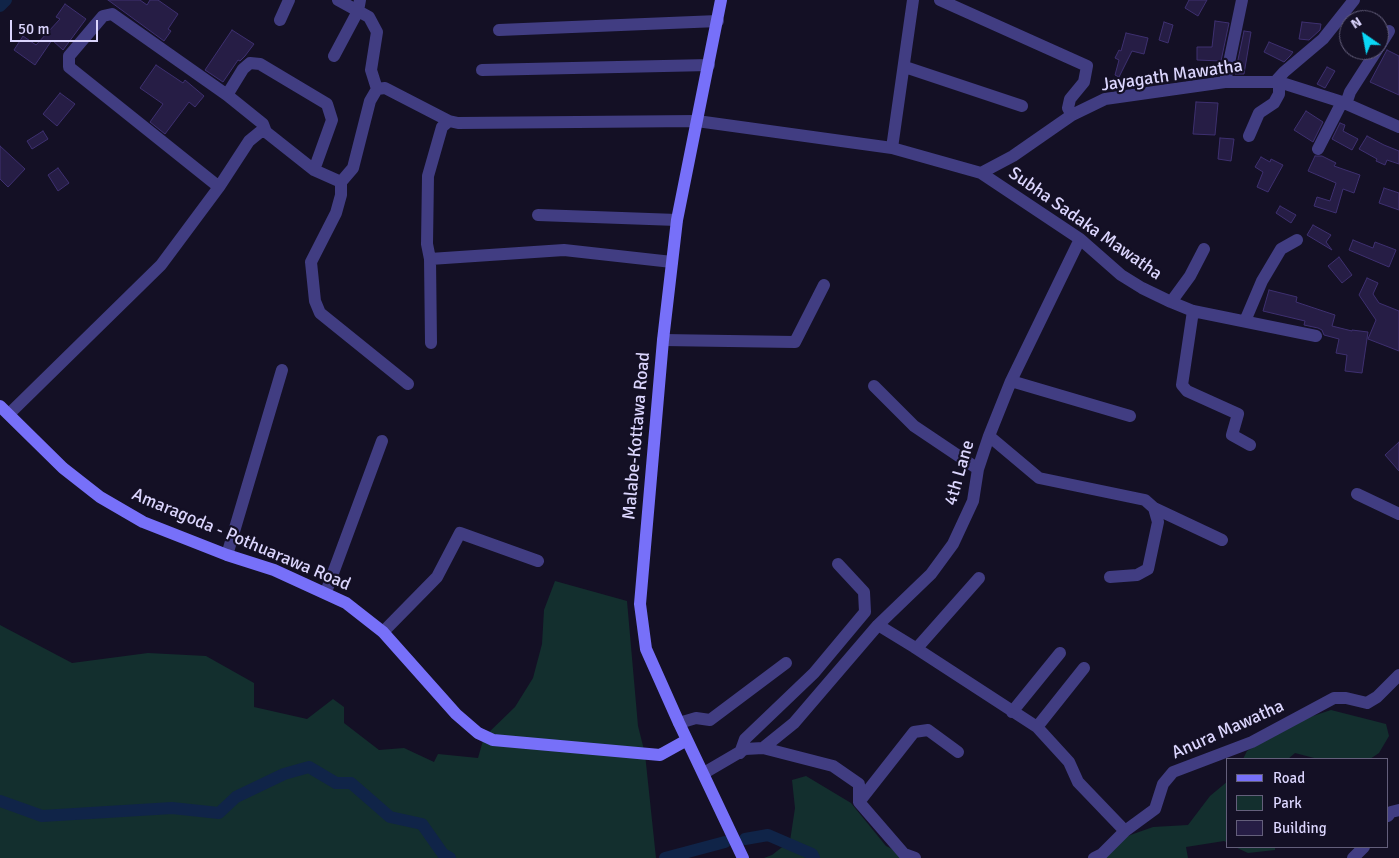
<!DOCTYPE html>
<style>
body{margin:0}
#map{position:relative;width:1399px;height:858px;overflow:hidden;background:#141025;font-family:Signika,sans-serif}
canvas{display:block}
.legend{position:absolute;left:1226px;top:758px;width:162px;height:90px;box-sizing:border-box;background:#141025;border:1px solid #645f7b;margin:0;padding:6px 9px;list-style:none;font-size:15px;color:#dbd5fd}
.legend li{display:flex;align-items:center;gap:10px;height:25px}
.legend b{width:25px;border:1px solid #645f7b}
.north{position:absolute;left:1339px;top:10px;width:50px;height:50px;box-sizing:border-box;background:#141025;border:1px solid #645f7b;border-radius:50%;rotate:327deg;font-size:14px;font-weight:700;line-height:20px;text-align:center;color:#dbd5fd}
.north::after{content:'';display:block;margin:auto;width:18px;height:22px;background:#0ad7f5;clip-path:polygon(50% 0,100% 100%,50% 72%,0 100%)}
.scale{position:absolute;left:10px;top:20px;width:88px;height:22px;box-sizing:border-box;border:2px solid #dbd5fd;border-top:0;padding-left:6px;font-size:15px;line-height:18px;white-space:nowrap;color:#dbd5fd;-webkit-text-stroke:4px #141025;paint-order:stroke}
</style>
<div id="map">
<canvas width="1399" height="858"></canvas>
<ul class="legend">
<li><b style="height:6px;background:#7770f9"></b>Road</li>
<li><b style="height:14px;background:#132f2e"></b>Park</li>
<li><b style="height:14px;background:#261d45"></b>Building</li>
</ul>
<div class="north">N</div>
<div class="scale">50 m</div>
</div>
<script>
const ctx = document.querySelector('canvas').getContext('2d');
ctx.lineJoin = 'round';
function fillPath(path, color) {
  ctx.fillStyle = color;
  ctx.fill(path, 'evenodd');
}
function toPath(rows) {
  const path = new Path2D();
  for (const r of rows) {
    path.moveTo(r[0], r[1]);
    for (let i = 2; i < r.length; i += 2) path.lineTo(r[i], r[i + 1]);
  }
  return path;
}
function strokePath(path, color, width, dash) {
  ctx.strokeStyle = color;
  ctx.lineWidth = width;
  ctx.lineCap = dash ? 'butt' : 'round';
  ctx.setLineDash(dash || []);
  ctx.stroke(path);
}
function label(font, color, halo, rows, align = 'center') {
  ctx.font = font + ' Signika,sans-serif';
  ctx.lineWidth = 4.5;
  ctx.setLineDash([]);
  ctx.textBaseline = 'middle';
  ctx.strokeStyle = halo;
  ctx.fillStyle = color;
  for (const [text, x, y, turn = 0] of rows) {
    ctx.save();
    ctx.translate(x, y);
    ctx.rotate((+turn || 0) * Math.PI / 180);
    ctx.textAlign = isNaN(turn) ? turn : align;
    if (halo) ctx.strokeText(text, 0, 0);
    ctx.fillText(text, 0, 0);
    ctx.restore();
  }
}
fillPath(toPath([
 [555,581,627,601,638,726,645,754,656,858,0,858,0,625,72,663,148,653,206,656,254,683,254,707,307,719,333,699,344,707,344,723,379,750,404,748,434,762,438,754,478,758,484,737,515,707,533,678,542,644,544,610],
 [1331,710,1386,724,1389,736,1379,753,1370,759,1318,759,1295,753,1288,759,1243,759,1247,751,1295,722],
 [806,776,851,803,886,846,910,858,764,858,772,855,790,841,795,808,792,780],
 [1228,781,1228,843,1224,841,1186,847,1188,858,1102,858,1122,838,1153,827,1188,825,1210,796],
 [1235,847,1275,847,1275,850,1248,853]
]), '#132f2e');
strokePath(toPath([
 [0,6,6,0],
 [0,801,42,816,172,808,219,813,236,797,284,774,309,767,336,783,351,783,390,817,422,824,443,854,450,858],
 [745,839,768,835,812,854,814,858],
 [665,858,725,842]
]), '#102448', 12);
const building = toPath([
 [108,0,140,0,147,5,150,0,158,0,178,14,168,29,171,31,164,41,108,0],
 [1189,0,1207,0,1198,16,1185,8,1189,0],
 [65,4,86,19,63,50,52,40,35,65,14,50,23,36,36,45,60,19,56,17,65,4],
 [1215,21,1229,23,1221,61,1197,60,1197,47,1212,47,1215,21],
 [1164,22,1173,25,1168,43,1159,40,1164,22],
 [1302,22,1321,24,1320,30,1309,40,1299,39,1302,22],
 [232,30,254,44,245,56,240,61,238,60,223,82,205,70,232,30],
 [1244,31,1251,32,1244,74,1235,74,1244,31],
 [1126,33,1148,38,1144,54,1132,51,1119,77,1115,75,1119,60,1115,58,1119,50,1121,51,1126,33],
 [1269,42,1293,52,1290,56,1284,62,1264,52,1269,42],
 [1387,50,1399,56,1399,95,1370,82,1387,50],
 [156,65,183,83,185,80,204,96,195,107,189,102,165,134,150,122,163,104,140,88,156,65],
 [1327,67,1335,71,1325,88,1317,84,1327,67],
 [60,93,75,104,57,126,43,114,60,93],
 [1196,102,1218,103,1215,135,1193,134,1196,102],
 [1306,111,1323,122,1313,142,1294,130,1306,111],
 [1340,123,1345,125,1343,131,1358,139,1352,150,1332,139,1340,123],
 [43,131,48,139,32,149,27,141,43,131],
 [1367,136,1384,145,1399,151,1399,164,1387,160,1385,165,1376,161,1377,159,1359,149,1367,136],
 [1220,138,1234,139,1231,161,1218,159,1220,138],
 [0,146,25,169,8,187,0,179,0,146],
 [1315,156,1322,156,1336,163,1334,166,1360,175,1354,193,1343,189,1336,213,1314,206,1317,197,1330,201,1336,183,1308,171,1315,156],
 [1261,157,1270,162,1271,159,1283,165,1268,192,1257,187,1263,172,1255,167,1261,157],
 [58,168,69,183,58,191,48,175,58,168],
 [1384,188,1399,193,1399,210,1379,203,1384,188],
 [1280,206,1296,215,1291,223,1276,213,1280,206],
 [1313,225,1331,235,1326,242,1332,250,1307,235,1313,225],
 [1353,240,1373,248,1375,242,1396,250,1389,267,1349,250,1353,240],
 [1339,257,1352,275,1342,283,1328,266,1339,257],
 [1367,278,1378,283,1373,294,1379,303,1399,311,1399,351,1368,339,1376,320,1359,295,1367,278],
 [1269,290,1297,297,1296,302,1335,315,1332,326,1352,331,1352,330,1368,332,1362,373,1345,371,1347,355,1336,353,1339,339,1324,335,1322,330,1318,328,1304,325,1305,321,1263,311,1269,290],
 [1399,442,1399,471,1385,455,1399,442]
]);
fillPath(building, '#261d45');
strokePath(building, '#3e3070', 1);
strokePath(toPath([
 [338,0,369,17,377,32,371,70,377,89],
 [940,0,1087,66,1084,82,1070,99,1068,108,1072,115],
 [280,20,289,0],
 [499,30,718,21],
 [1379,47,1389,31],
 [334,56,358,11,360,0],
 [905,67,1022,106],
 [482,70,709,65],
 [1225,82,1242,0],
 [1275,82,1284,72,1323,39,1354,0],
 [227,95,243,69,250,63,260,64,327,104,332,120,314,170],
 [1346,104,1350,92,1377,50],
 [1249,136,1259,113,1274,103,1279,94,1279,82],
 [892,148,913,0],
 [1318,149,1342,102],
 [981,173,1013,156,1072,115,1105,99,1225,82,1279,82,1342,102,1399,127],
 [341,182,341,195,336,213,311,262,315,301,320,313,408,384],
 [219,187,69,67,69,56,103,16,112,14,227,95,263,124,266,132,314,170,341,182,353,168,370,101,377,89,385,88,449,121,458,123,697,121,892,148,981,173,1080,239,1121,275,1142,288,1171,302,1193,311,1316,336],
 [538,215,677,220],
 [430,259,564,250,672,262],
 [1171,302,1190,276,1204,249],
 [1193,311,1182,385,1187,391,1238,414,1232,435,1250,445],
 [1245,321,1262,281,1281,249,1297,240],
 [663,340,795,342,824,285],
 [431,343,430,259,427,244,428,176,442,127,449,121],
 [1011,381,1130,416],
 [874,386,914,426,978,469],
 [10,413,161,265,219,187,249,141,260,132,266,132],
 [989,436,1039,478,1145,500,1154,508,1158,522,1148,569,1137,575,1110,577],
 [1357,494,1399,514],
 [1154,508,1222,540],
 [227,555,282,370],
 [326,592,382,441],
 [878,625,914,647,1037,727,1069,762,1078,782,1125,831],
 [383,632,437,577,460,533,538,561],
 [917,648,979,578],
 [1012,712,1060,653],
 [679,723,696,718,710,720,786,663],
 [1037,727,1084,668],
 [763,748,794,723,878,625,931,574,953,544,973,501,978,469,989,436,1011,381,1080,239],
 [740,753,745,739,814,673,865,612,864,592,838,564],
 [704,773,745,749,763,748,833,766,859,784,859,802,904,854,915,858],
 [859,802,914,732,928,730,958,752],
 [1388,816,1391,812,1399,810],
 [1094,858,1102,854,1125,831,1155,809,1163,784,1173,772,1252,742,1334,698,1346,698,1367,703,1377,697,1399,675],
 [1353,858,1364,847]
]), '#413d82', 12);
strokePath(toPath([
 [721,0,677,220,663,340,640,604,646,649,679,723,743,858],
 [0,406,63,468,100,497,143,522,227,555,274,570,346,603,383,632,456,714,478,733,493,740,660,755,687,740]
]), '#7770f9', 12);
label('18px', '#dbd5fd', '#141025', [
 ["Jayagath Mawatha",1172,76,-8],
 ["Subha Sadaka Mawatha",1085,224,35],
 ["Malabe-Kottawa Road",637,436,-85],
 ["4th Lane",960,473,-74],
 ["Amaragoda - Pothuarawa Road",241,540,23],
 ["Anura Mawatha",1228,730,-24]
]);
</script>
